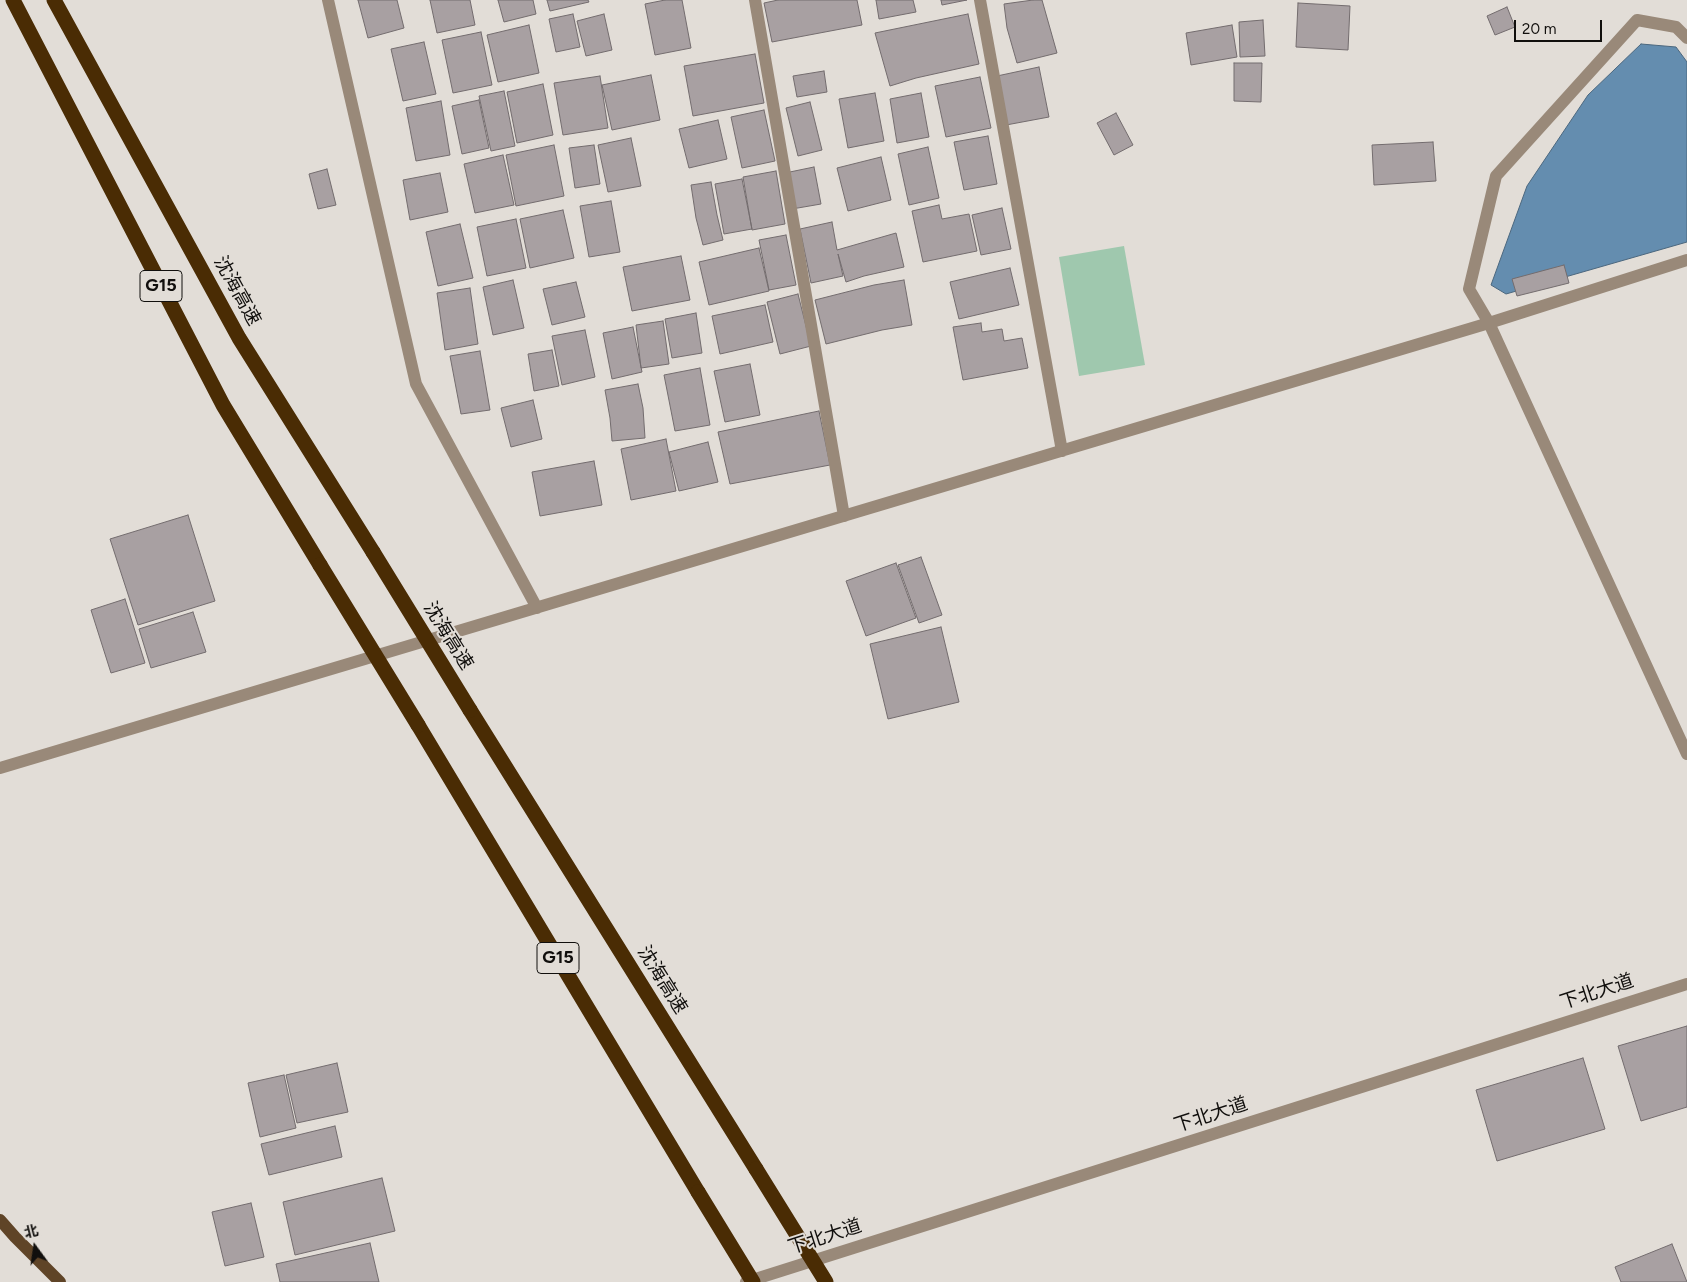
<!DOCTYPE html>
<meta charset="utf-8">
<style>
body{margin:0}
#map{position:relative;width:1687px;height:1282px;overflow:hidden;background:#e2ddd7;font-family:Figtree,"Noto Sans SC",sans-serif}
canvas{display:block}
.north{position:absolute;left:10px;top:1222px;width:50px;height:50px;-webkit-text-stroke:4px #e2ddd7;paint-order:stroke;rotate:346deg;font-size:14px;font-weight:700;line-height:20px;text-align:center;color:#110f0d}
.north::after{content:'';display:block;margin:auto;width:18px;height:22px;background:#110f0d;clip-path:polygon(50% 0,100% 100%,50% 72%,0 100%)}
.scale{position:absolute;left:1514px;top:20px;width:88px;height:22px;box-sizing:border-box;border:2px solid #110f0d;border-top:0;padding-left:6px;font-size:15px;line-height:18px;white-space:nowrap;color:#110f0d;-webkit-text-stroke:4px #e2ddd7;paint-order:stroke}
</style>
<div id="map">
<canvas width="1687" height="1282"></canvas>
<div class="north">北</div>
<div class="scale">20 m</div>
</div>
<script>
const ctx = document.querySelector('canvas').getContext('2d');
ctx.lineJoin = 'round';
function fillPath(path, color) {
  ctx.fillStyle = color;
  ctx.fill(path, 'evenodd');
}
function toPath(rows) {
  const path = new Path2D();
  for (const r of rows) {
    path.moveTo(r[0], r[1]);
    for (let i = 2; i < r.length; i += 2) path.lineTo(r[i], r[i + 1]);
  }
  return path;
}
function strokePath(path, color, width, dash) {
  ctx.strokeStyle = color;
  ctx.lineWidth = width;
  ctx.lineCap = dash ? 'butt' : 'round';
  ctx.setLineDash(dash || []);
  ctx.stroke(path);
}
function label(font, color, halo, rows, align = 'center') {
  ctx.font = font + ' Figtree,"Noto Sans SC",sans-serif';
  ctx.lineWidth = 4;
  ctx.setLineDash([]);
  ctx.textBaseline = 'middle';
  ctx.strokeStyle = halo;
  ctx.fillStyle = color;
  for (const [text, x, y, turn = 0] of rows) {
    ctx.save();
    ctx.translate(x, y);
    ctx.rotate((+turn || 0) * Math.PI / 180);
    ctx.textAlign = isNaN(turn) ? turn : align;
    if (halo) ctx.strokeText(text, 0, 0);
    ctx.fillText(text, 0, 0);
    ctx.restore();
  }
}
fillPath(toPath([
 [1124,246,1145,365,1079,376,1059,257]
]), '#9fc8ae');
const water = toPath([
 [1641,44,1676,47,1687,62,1687,242,1506,294,1491,285,1527,186,1588,95,1641,44]
]);
fillPath(water, '#648daf');
strokePath(water, '#4b677e', 1);
const building = toPath([
 [358,0,397,0,404,28,368,38,358,0],
 [430,0,470,0,475,25,437,33,430,0],
 [498,0,533,0,536,14,504,22,498,0],
 [547,0,588,0,589,2,550,11,547,0],
 [665,0,682,0,691,48,655,55,645,4,665,0],
 [778,0,857,0,862,25,772,42,764,3,778,0],
 [876,0,913,0,916,12,879,19,876,0],
 [941,0,967,0,942,5,941,0],
 [1033,0,1042,0,1057,53,1017,63,1007,28,1004,4,1033,0],
 [1298,3,1350,6,1348,50,1296,47,1298,3],
 [1507,7,1515,27,1495,35,1487,16,1507,7],
 [573,14,580,47,556,52,549,19,573,14],
 [604,14,612,50,586,56,577,21,604,14],
 [968,14,979,64,916,78,890,86,875,33,968,14],
 [1263,20,1265,56,1240,57,1239,22,1263,20],
 [529,25,539,73,498,82,487,35,529,25],
 [1232,25,1237,57,1191,65,1186,33,1232,25],
 [481,32,492,85,453,93,442,40,481,32],
 [424,42,436,94,403,101,391,49,424,42],
 [755,54,764,103,693,116,684,66,755,54],
 [1234,63,1262,63,1261,102,1234,101,1234,63],
 [1039,67,1049,117,1006,125,997,76,1039,67],
 [824,71,827,92,797,97,793,76,824,71],
 [651,75,660,120,612,130,602,85,651,75],
 [600,76,608,128,563,135,554,83,600,76],
 [980,77,991,128,946,137,935,86,980,77],
 [543,84,553,135,517,143,507,92,543,84],
 [504,91,515,146,491,151,479,96,504,91],
 [875,93,884,141,848,148,839,99,875,93],
 [921,93,929,137,897,143,890,99,921,93],
 [479,100,489,148,462,154,452,106,479,100],
 [441,101,450,155,416,161,406,108,441,101],
 [810,102,822,150,798,156,786,108,810,102],
 [764,110,775,161,742,168,731,117,764,110],
 [1116,113,1133,145,1114,155,1097,123,1116,113],
 [718,120,727,159,689,168,679,129,718,120],
 [988,136,997,184,964,190,954,142,988,136],
 [631,138,641,186,608,192,598,145,631,138],
 [1433,142,1436,181,1374,185,1372,145,1433,142],
 [554,145,564,196,516,206,506,155,554,145],
 [594,145,600,184,575,188,569,148,594,145],
 [928,147,939,198,909,205,898,154,928,147],
 [503,155,514,205,475,213,464,164,503,155],
 [881,157,891,200,848,211,837,168,881,157],
 [814,167,821,204,792,209,785,173,814,167],
 [327,169,336,205,318,209,309,174,327,169],
 [776,171,785,224,752,230,743,177,776,171],
 [440,173,448,212,410,220,403,180,440,173],
 [742,179,752,229,724,234,715,184,742,179],
 [711,182,717,215,723,240,703,245,696,218,691,185,711,182],
 [611,201,620,252,589,257,580,206,611,201],
 [939,205,942,219,969,214,977,251,923,262,912,211,939,205],
 [1002,208,1011,249,981,255,972,215,1002,208],
 [563,210,574,258,530,268,520,219,563,210],
 [516,219,526,268,487,276,477,227,516,219],
 [832,222,837,250,896,233,904,267,864,276,846,282,838,254,843,276,811,283,800,229,832,222],
 [460,224,473,278,438,286,426,232,460,224],
 [786,235,796,285,769,290,759,240,786,235],
 [759,248,769,291,709,305,699,262,759,248],
 [681,256,690,300,632,311,623,267,681,256],
 [1564,265,1569,283,1517,296,1512,279,1564,265],
 [1010,268,1019,305,959,319,950,282,1010,268],
 [513,280,524,328,493,335,483,287,513,280],
 [904,280,912,325,882,330,826,344,815,300,874,285,904,280],
 [576,282,585,317,552,325,543,289,576,282],
 [470,288,478,344,445,350,437,293,470,288],
 [798,294,811,346,780,354,767,302,798,294],
 [765,305,773,342,720,354,712,316,765,305],
 [696,313,702,353,672,358,665,319,696,313],
 [663,321,669,364,641,368,636,325,663,321],
 [981,323,982,332,1002,329,1004,341,1022,338,1028,368,963,380,953,327,981,323],
 [633,327,642,372,612,379,603,333,633,327],
 [585,330,595,377,562,385,552,336,585,330],
 [552,350,559,386,534,391,528,354,552,350],
 [480,351,490,410,461,414,450,356,480,351],
 [750,364,760,415,725,422,714,371,750,364],
 [700,368,710,425,675,431,664,375,700,368],
 [638,384,643,408,645,438,612,441,610,418,605,390,638,384],
 [533,400,542,439,511,447,501,408,533,400],
 [819,411,830,465,730,484,718,432,819,411],
 [666,439,676,491,631,500,621,449,666,439],
 [708,442,718,482,679,491,669,452,708,442],
 [594,461,602,505,540,516,532,472,594,461],
 [188,515,215,601,138,625,110,539,188,515],
 [921,557,942,615,919,623,898,565,921,557],
 [896,563,916,618,866,636,846,581,896,563],
 [125,599,145,663,111,673,91,610,125,599],
 [193,612,206,652,151,668,139,629,193,612],
 [941,627,959,702,888,719,870,644,941,627],
 [1687,1026,1687,1107,1641,1121,1618,1046,1687,1026],
 [1583,1058,1605,1129,1497,1161,1476,1090,1583,1058],
 [337,1063,348,1112,297,1123,286,1075,337,1063],
 [284,1075,296,1128,260,1137,248,1083,284,1075],
 [335,1126,342,1157,269,1175,261,1144,335,1126],
 [382,1178,395,1231,295,1255,283,1202,382,1178],
 [251,1203,264,1257,225,1266,212,1212,251,1203],
 [370,1243,379,1282,280,1282,276,1264,370,1243],
 [1672,1244,1687,1282,1621,1282,1615,1267,1672,1244]
]);
fillPath(building, '#a8a0a2');
strokePath(building, '#736c6e', 1);
strokePath(toPath([
 [328,0,416,384,537,608],
 [755,0,844,516],
 [980,0,1062,451],
 [1687,38,1676,27,1637,20,1496,176,1469,289,1489,323,1687,260],
 [0,768,1489,323,1687,754]
]), '#998979', 12);
strokePath(toPath([
 [746,1282,1687,984]
]), '#998979', 12);
strokePath(toPath([
 [0,1220,15,1237,60,1282]
]), '#5f4427', 12);
strokePath(toPath([
 [13,0,223,405,320,565],
 [54,0,239,338,373,552],
 [470,710,756,1169],
 [418,725,698,1192]
]), '#4a2c04', 15);
strokePath(toPath([
 [373,552,470,710],
 [320,565,418,725],
 [756,1169,826,1282],
 [698,1192,753,1282]
]), '#4a2c04', 15);
for (const [x, y, w] of [
 [161,286,42],
 [558,958,42]
]) {
  const box = new Path2D();
  box.roundRect(x - w / 2, y - 15.5, w, 31, 4);
  ctx.fillStyle = '#e2ddd7';
  ctx.fill(box);
  strokePath(box, '#110f0d', 1);
}
label('bold 18px', '#110f0d', null, [
 ["G15",161,286],
 ["G15",558,958]
]);
label('19px', '#110f0d', '#e2ddd7', [
 ["沈海高速",237,291,61],
 ["沈海高速",448,636,58],
 ["沈海高速",662,980,58],
 ["下北大道",1597,992,-18],
 ["下北大道",1211,1115,-18],
 ["下北大道",825,1237,-18]
]);
</script>
